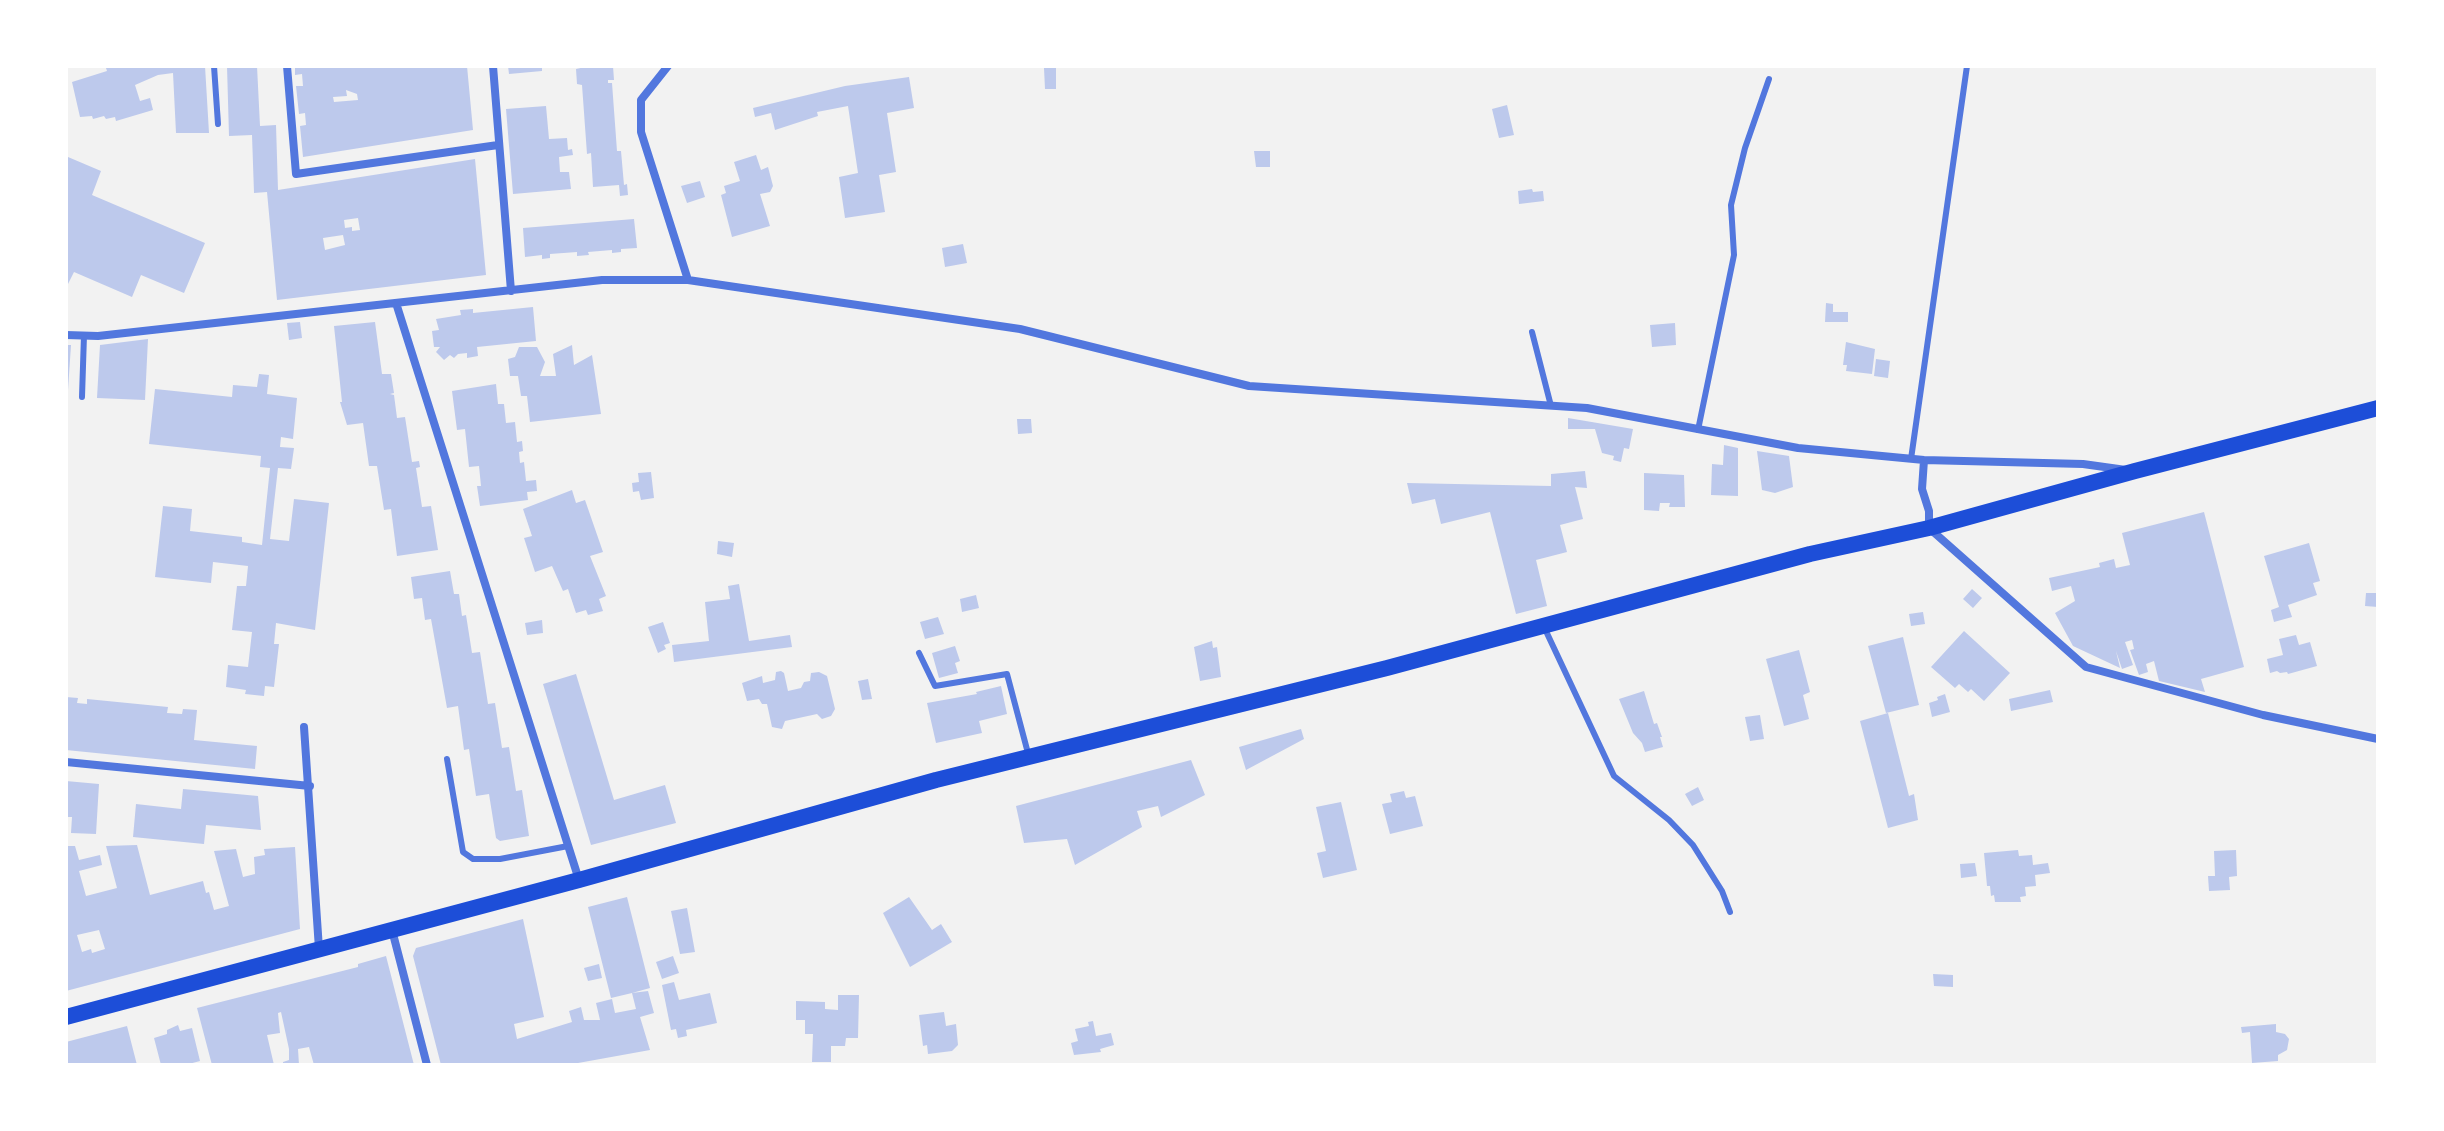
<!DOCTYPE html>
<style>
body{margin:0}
#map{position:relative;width:2444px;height:1131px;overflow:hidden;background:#f2f2f2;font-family:Figtree,sans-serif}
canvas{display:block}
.frame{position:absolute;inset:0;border:68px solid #fff;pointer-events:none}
</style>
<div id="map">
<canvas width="2444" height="1131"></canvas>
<div class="frame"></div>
</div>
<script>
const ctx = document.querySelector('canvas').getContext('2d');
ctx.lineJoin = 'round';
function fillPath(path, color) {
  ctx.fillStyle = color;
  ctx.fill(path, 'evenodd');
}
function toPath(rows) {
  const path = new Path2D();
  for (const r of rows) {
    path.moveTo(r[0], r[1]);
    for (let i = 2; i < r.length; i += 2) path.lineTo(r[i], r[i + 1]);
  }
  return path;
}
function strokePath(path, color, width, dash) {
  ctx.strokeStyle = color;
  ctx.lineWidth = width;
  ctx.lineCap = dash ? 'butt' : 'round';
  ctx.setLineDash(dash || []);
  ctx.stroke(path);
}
fillPath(toPath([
 [114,66,205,66,209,133,176,133,173,73,158,75,135,85,140,101,150,98,153,110,116,121,115,117,106,119,104,116,93,119,92,116,80,117,72,82,107,71,106,68],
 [227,66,257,66,260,126,276,125,278,190,475,159,486,275,277,300,267,192,254,193,252,135,229,136],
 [358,218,360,230,352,231,352,227,345,228,344,220],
 [343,235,345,245,325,250,323,238],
 [295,66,467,66,473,130,303,157,300,126,306,125,305,113,299,114,296,86,303,86,302,74,295,75],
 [346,90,357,94,358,100,334,102,333,97,347,96],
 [508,66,542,66,542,71,509,74],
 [590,66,613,66,614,80,608,80,608,83,612,83,617,151,621,151,624,185,627,184,628,195,620,196,619,185,593,187,591,153,587,154,582,85,577,84,576,69],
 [1044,68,1056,68,1056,89,1045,89],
 [909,77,914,108,887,113,896,172,879,175,885,212,845,218,839,177,858,173,848,106,817,112,818,116,775,130,771,113,755,117,753,108,845,86],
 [1507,105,1514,135,1499,138,1492,109],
 [546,106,549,139,567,138,568,150,572,149,573,155,559,157,560,172,569,172,571,189,513,194,506,109],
 [1254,151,1270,151,1270,167,1256,167],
 [756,155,761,170,768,167,773,186,770,192,760,194,770,226,732,237,721,195,726,193,724,186,740,181,734,162],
 [68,157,101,171,92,195,205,243,184,293,141,275,132,297,74,272,66,288,66,162],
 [700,181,705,197,687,203,681,186],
 [1532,189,1533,192,1543,191,1544,201,1519,204,1518,191],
 [634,219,637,248,621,249,621,252,612,253,612,250,588,252,589,255,577,256,577,252,550,254,550,258,542,259,542,255,525,257,523,228],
 [963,244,967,263,945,267,942,248],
 [1826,303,1833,304,1833,312,1848,312,1848,322,1825,322],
 [533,307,536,341,477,347,478,356,467,358,467,353,458,354,454,358,450,355,444,360,436,352,440,347,434,347,432,331,439,330,436,319,461,315,460,310,473,309,473,313],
 [300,322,302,338,289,340,287,323],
 [375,322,382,374,391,374,394,393,390,394,394,395,397,418,405,417,412,462,419,461,420,467,416,468,422,507,431,506,438,550,397,556,391,509,384,510,377,466,369,466,363,423,347,425,340,402,342,402,334,326],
 [1675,323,1676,345,1652,347,1650,325],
 [148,339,145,400,97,398,100,345],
 [1846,342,1875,349,1872,374,1846,371,1847,365,1843,365],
 [66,345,71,345,68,390,66,390],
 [572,345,574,365,592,355,601,414,530,422,527,396,521,396,518,376,510,376,508,359,515,357,519,347,537,347,545,362,540,376,556,376,553,354],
 [1876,359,1890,361,1888,378,1874,376],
 [259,374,269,375,267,394,297,398,293,439,281,437,280,447,294,448,291,469,278,468,270,539,289,541,294,499,329,503,315,630,276,623,274,644,279,644,274,687,265,686,264,696,245,694,246,690,226,687,228,665,248,667,252,632,232,630,237,586,246,586,248,566,213,562,211,583,155,577,163,506,192,509,190,531,242,537,242,542,262,545,270,468,260,467,261,456,149,444,155,389,232,397,233,385,257,387],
 [496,384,498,404,504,404,506,423,515,422,517,442,522,441,523,451,519,452,520,463,524,462,526,481,536,480,537,491,527,492,528,500,480,506,477,486,481,486,479,466,469,467,465,429,457,430,452,391],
 [1568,418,1633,429,1629,449,1624,448,1621,462,1613,460,1614,456,1602,453,1595,429,1568,429],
 [1017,419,1031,419,1032,433,1018,434],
 [1724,445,1738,448,1738,496,1711,495,1712,464,1723,465],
 [1757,451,1789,456,1793,487,1775,493,1762,490],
 [1585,471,1587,488,1575,487,1583,519,1560,525,1567,552,1536,560,1547,606,1516,614,1490,512,1441,524,1435,499,1412,504,1407,483,1551,486,1551,474],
 [651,472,654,498,641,500,639,491,633,492,632,483,639,482,638,473],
 [1644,473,1684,475,1685,507,1669,507,1670,503,1660,503,1659,511,1644,510],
 [572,490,576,503,585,500,603,552,590,556,606,596,599,599,603,611,588,615,586,610,576,613,568,589,563,591,552,566,535,572,524,538,532,536,523,509],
 [2204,512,2244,667,2201,679,2205,692,2159,681,2154,661,2146,664,2148,672,2139,675,2130,650,2134,649,2132,640,2125,642,2133,665,2122,669,2116,651,2120,668,2073,646,2055,613,2075,601,2071,586,2052,591,2049,578,2100,567,2099,563,2114,559,2116,568,2130,565,2122,533],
 [718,541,734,543,732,557,717,554],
 [2309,543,2320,581,2313,583,2317,595,2288,605,2292,617,2274,622,2271,610,2279,607,2264,556],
 [450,571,454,594,459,594,462,616,466,615,472,653,480,652,488,704,495,703,502,748,509,747,516,791,522,790,529,836,500,841,496,838,489,794,476,796,469,749,464,750,458,706,447,708,431,619,425,620,422,598,414,599,411,577],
 [739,584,749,641,790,635,792,647,674,662,672,645,709,641,705,602,730,599,728,586],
 [1972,589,1982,598,1973,608,1963,599],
 [2366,593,2378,593,2378,607,2365,606],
 [976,595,979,608,962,612,960,599],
 [1923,612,1925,624,1911,626,1909,614],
 [938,617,944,634,925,639,920,622],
 [542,620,543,633,527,635,525,623],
 [663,622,670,643,664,645,666,649,658,653,648,627],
 [1964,631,2010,673,1984,701,1971,689,1968,692,1959,684,1955,688,1931,667],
 [2296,635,2299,645,2310,642,2317,666,2288,674,2287,672,2280,673,2277,671,2270,673,2267,659,2283,655,2279,639],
 [1903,637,1919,705,1886,713,1868,646],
 [1212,641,1213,648,1217,647,1221,677,1200,681,1194,647],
 [955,646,960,661,955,663,958,673,939,678,932,653],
 [1799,650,1810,692,1803,695,1809,719,1784,726,1766,659],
 [781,671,784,673,788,691,801,688,804,682,810,681,811,673,819,672,827,676,835,709,831,716,822,719,817,714,785,721,782,729,772,727,767,704,762,704,759,699,747,701,742,683,762,676,763,683,775,680,776,672],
 [576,674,614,800,665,785,676,823,591,845,543,684],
 [868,679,872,699,862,700,858,681],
 [1001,686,1007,714,979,721,982,733,936,743,927,703,977,694,976,692],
 [2050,690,2053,702,2011,711,2009,699],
 [1644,691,1654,724,1657,723,1662,737,1660,737,1663,747,1645,752,1642,743,1633,733,1619,699],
 [1945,694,1950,712,1932,717,1929,703,1938,700,1937,697],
 [66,697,78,698,77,703,87,704,87,699,168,707,167,713,182,714,183,709,197,710,194,740,257,746,255,769,66,750],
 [1888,713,1909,796,1914,794,1918,820,1888,828,1860,721],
 [1760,715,1764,739,1750,741,1745,717],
 [1301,729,1304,739,1246,770,1239,747],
 [1191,760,1205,795,1161,817,1158,806,1137,811,1142,827,1075,865,1067,839,1024,843,1016,806],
 [66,781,99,784,96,834,71,833,72,817,66,817],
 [1698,787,1704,800,1692,806,1685,794],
 [183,789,258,796,261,830,206,825,204,844,133,837,136,804,181,809],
 [1404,791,1406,798,1415,796,1423,826,1390,834,1382,804,1392,802,1390,794],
 [1341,802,1357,870,1323,878,1317,853,1326,851,1316,807],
 [137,845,150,895,203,881,206,893,209,892,214,910,229,906,214,851,236,849,243,877,255,874,254,857,265,855,264,849,295,847,300,929,66,991,66,846,75,846,79,860,100,855,102,865,79,871,86,896,117,888,106,846],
 [99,930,105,949,92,953,91,949,82,952,77,935],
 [2018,850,2019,856,2032,855,2033,865,2048,863,2050,873,2035,875,2036,886,2025,887,2026,896,2020,897,2021,902,1995,902,1994,895,1991,896,1990,886,1987,886,1984,853],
 [2236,850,2237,876,2229,877,2230,890,2209,891,2208,876,2215,876,2214,851],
 [1975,863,1977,876,1961,878,1960,864],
 [627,897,650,988,632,993,648,991,654,1013,640,1017,650,1050,567,1065,441,1065,413,956,416,948,523,919,544,1017,514,1024,517,1039,572,1022,569,1011,581,1007,584,1020,600,1020,596,1003,612,999,615,1013,636,1009,632,993,611,998,588,907],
 [909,897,932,930,941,924,952,942,910,967,883,913],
 [687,908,695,952,680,954,671,911],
 [386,956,414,1065,314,1065,309,1047,298,1049,299,1065,283,1065,283,1062,289,1060,289,1049,281,1012,278,1013,280,1033,267,1035,274,1065,212,1065,197,1008,358,967,358,964],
 [673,956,679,973,662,979,656,962],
 [599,964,602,978,588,981,584,968],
 [1933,974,1953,975,1953,987,1934,986],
 [674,982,679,1000,710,993,717,1023,686,1030,687,1036,678,1038,676,1029,671,1030,662,985],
 [838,995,859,995,858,1038,846,1038,845,1046,831,1046,831,1062,812,1062,813,1034,805,1034,805,1020,796,1020,796,1001,825,1002,825,1009,838,1010],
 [944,1012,946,1026,956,1024,958,1045,952,1051,928,1054,927,1045,923,1046,919,1015],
 [1093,1021,1096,1036,1111,1033,1114,1045,1100,1049,1101,1052,1074,1055,1071,1043,1078,1041,1075,1029,1089,1026,1088,1022],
 [2276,1024,2276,1032,2285,1034,2289,1039,2287,1050,2278,1055,2278,1061,2252,1063,2250,1032,2242,1033,2241,1027],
 [178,1025,180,1031,192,1028,200,1061,185,1065,161,1065,154,1038,167,1034,167,1030],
 [127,1026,137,1065,66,1065,66,1042]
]), '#bdc9ec');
strokePath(toPath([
 [214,66,218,124],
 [1532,332,1551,406],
 [82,397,84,335],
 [1698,430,1734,255,1731,205,1745,148,1769,79],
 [1911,459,1967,66],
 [1545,629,1614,776,1669,820,1693,845,1722,891,1730,912],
 [919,653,935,686,1007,674,1029,757],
 [447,759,463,852,473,859,500,859,568,846]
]), '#5277de', 6);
strokePath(toPath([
 [287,66,296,174,498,145],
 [493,66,511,291],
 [668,66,641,100,641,132,688,280],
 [396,303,579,880],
 [66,335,98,336,602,280,688,280,1020,329,1249,386,1587,408,1798,448,1924,460,2083,464,2126,470],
 [1924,460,1922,489,1929,511,1929,528,2086,667,2263,715,2378,739],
 [304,727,319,949],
 [66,762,310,786],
 [392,930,427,1065]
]), '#5277de', 8);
strokePath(toPath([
 [66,1017,579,880,936,780,1387,668,1810,554,1929,528,2135,471,2378,408]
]), '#1d4ed8', 16);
</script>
